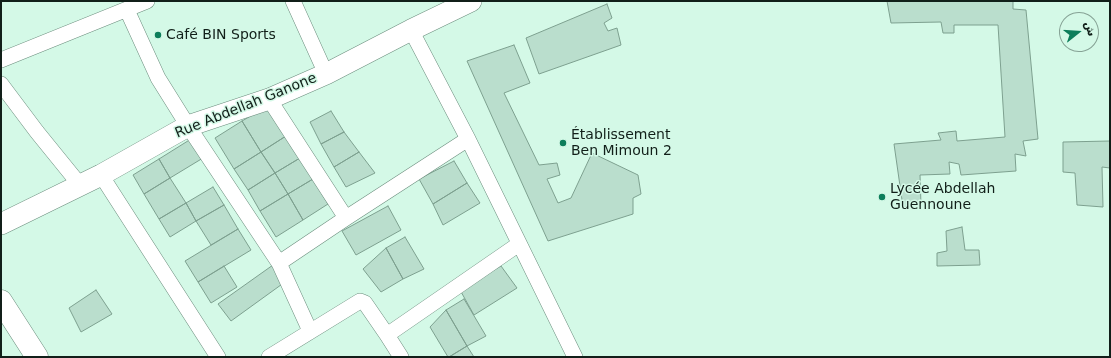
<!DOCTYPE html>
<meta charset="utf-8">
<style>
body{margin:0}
#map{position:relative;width:1111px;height:358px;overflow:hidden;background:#d4f9e7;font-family:"DejaVu Sans",Cairo,sans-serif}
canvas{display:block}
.frame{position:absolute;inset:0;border:2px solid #111f19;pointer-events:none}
.north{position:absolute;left:1059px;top:12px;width:40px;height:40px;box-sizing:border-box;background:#d4f9e7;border:1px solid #86a295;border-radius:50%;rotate:73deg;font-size:11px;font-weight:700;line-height:16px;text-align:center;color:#111f19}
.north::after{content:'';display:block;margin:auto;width:14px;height:18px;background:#0d7e5b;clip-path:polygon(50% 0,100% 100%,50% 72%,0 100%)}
</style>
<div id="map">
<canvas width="1111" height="358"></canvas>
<div class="frame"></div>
<div class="north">ش</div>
</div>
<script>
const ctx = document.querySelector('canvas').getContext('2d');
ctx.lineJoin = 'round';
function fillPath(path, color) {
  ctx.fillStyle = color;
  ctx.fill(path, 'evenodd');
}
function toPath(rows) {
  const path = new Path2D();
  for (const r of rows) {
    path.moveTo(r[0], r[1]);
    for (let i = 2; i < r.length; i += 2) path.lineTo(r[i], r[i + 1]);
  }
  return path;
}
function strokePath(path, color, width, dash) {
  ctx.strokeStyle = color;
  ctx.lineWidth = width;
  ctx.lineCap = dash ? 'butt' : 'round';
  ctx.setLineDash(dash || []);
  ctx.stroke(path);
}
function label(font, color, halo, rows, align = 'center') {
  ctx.font = font + ' "DejaVu Sans",sans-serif';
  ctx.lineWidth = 3;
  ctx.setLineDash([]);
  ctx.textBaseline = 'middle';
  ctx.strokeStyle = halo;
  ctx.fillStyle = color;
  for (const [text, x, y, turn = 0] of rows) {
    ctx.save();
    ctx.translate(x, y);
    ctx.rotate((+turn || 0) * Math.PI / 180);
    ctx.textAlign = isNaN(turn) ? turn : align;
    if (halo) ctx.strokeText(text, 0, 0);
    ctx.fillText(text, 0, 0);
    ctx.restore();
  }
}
const building = toPath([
 [887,1,1013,1,1013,9,1026,10,1038,139,1023,141,1026,156,1015,154,1016,171,961,175,959,164,949,162,950,174,920,175,921,205,903,207,894,144,941,140,938,133,956,131,957,141,1005,137,998,25,954,25,954,33,943,33,941,22,891,23,887,1],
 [607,4,612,18,604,23,608,31,617,28,621,45,539,74,526,38,607,4],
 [514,45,530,83,504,93,539,165,557,163,560,175,547,179,558,203,571,198,592,153,638,175,641,194,633,198,633,214,548,241,467,61,514,45],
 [268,106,286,136,261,152,242,121,268,106],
 [331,111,344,132,321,144,310,122,331,111],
 [242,121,261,152,234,169,215,138,242,121],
 [344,132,359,152,334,167,321,144,344,132],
 [286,136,300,158,275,173,261,152,286,136],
 [191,139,203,158,170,178,159,159,191,139],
 [1110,141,1110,168,1102,167,1103,207,1077,205,1075,173,1063,172,1063,142,1110,141],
 [261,152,275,173,248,190,234,169,261,152],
 [359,152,375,173,346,187,334,167,359,152],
 [300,158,313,179,288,194,275,173,300,158],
 [159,159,170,178,144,194,133,175,159,159],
 [454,161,467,183,433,204,419,179,454,161],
 [275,173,288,194,260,211,248,190,275,173],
 [170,178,186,203,159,219,144,194,170,178],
 [313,179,328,204,303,220,288,194,313,179],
 [467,183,480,203,443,225,433,204,467,183],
 [213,187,224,205,196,221,186,203,213,187],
 [288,194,303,220,276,237,260,211,288,194],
 [186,203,196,221,170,237,159,219,186,203],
 [224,205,238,229,211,245,196,221,224,205],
 [388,206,401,230,356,255,342,231,388,206],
 [962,227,965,250,979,250,980,265,937,266,937,253,947,251,946,231,962,227],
 [238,229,251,250,198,282,185,261,238,229],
 [405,237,424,269,403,279,386,248,405,237],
 [386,248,403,279,381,292,363,269,386,248],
 [273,265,285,282,231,321,218,304,273,265],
 [224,266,237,287,211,303,198,282,224,266],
 [501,266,517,288,474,315,460,290,501,266],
 [96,290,112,314,81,332,69,308,96,290],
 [464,299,486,336,467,346,446,310,464,299],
 [446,310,467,346,449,357,448,357,430,327,446,310],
 [467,346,474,357,449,357,467,346]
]);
fillPath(building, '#badecd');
strokePath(building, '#7da08f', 1);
const street = toPath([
 [293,1,326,74],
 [127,10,158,78,188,126,279,263,310,331],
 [411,30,468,139,575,357],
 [1,60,147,1],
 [1,84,37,132,80,185],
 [269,99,346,218],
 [101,175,218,357],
 [279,263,346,218,468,139],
 [387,335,519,244],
 [269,357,360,301,365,303,387,335,401,357]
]);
const secondary = toPath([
 [1,224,101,175,188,126,269,99,326,74,411,30,471,1]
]);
const primary = toPath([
 [1,301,37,357]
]);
strokePath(street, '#6b8d7d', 16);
strokePath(secondary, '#6b8d7d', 22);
strokePath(primary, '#6b8d7d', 23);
strokePath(street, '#fff', 15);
strokePath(secondary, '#fff', 21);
strokePath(primary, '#fff', 22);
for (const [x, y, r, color] of [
 [158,35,4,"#0d7e5b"],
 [563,143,4,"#0d7e5b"],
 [882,197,4,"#0d7e5b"]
]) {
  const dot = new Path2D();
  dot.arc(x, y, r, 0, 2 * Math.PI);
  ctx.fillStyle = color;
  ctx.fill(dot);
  strokePath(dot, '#d4f9e7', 1.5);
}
label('14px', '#111f19', '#d4f9e7', [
 ["Café BIN Sports",166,35],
 ["Établissement",571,135],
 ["Ben Mimoun 2",571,151],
 ["Lycée Abdellah",890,189],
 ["Guennoune",890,205]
], 'left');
label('14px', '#111f19', '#d4f9e7', [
 ["Rue Abdellah Ganone",246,106,-22]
]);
</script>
